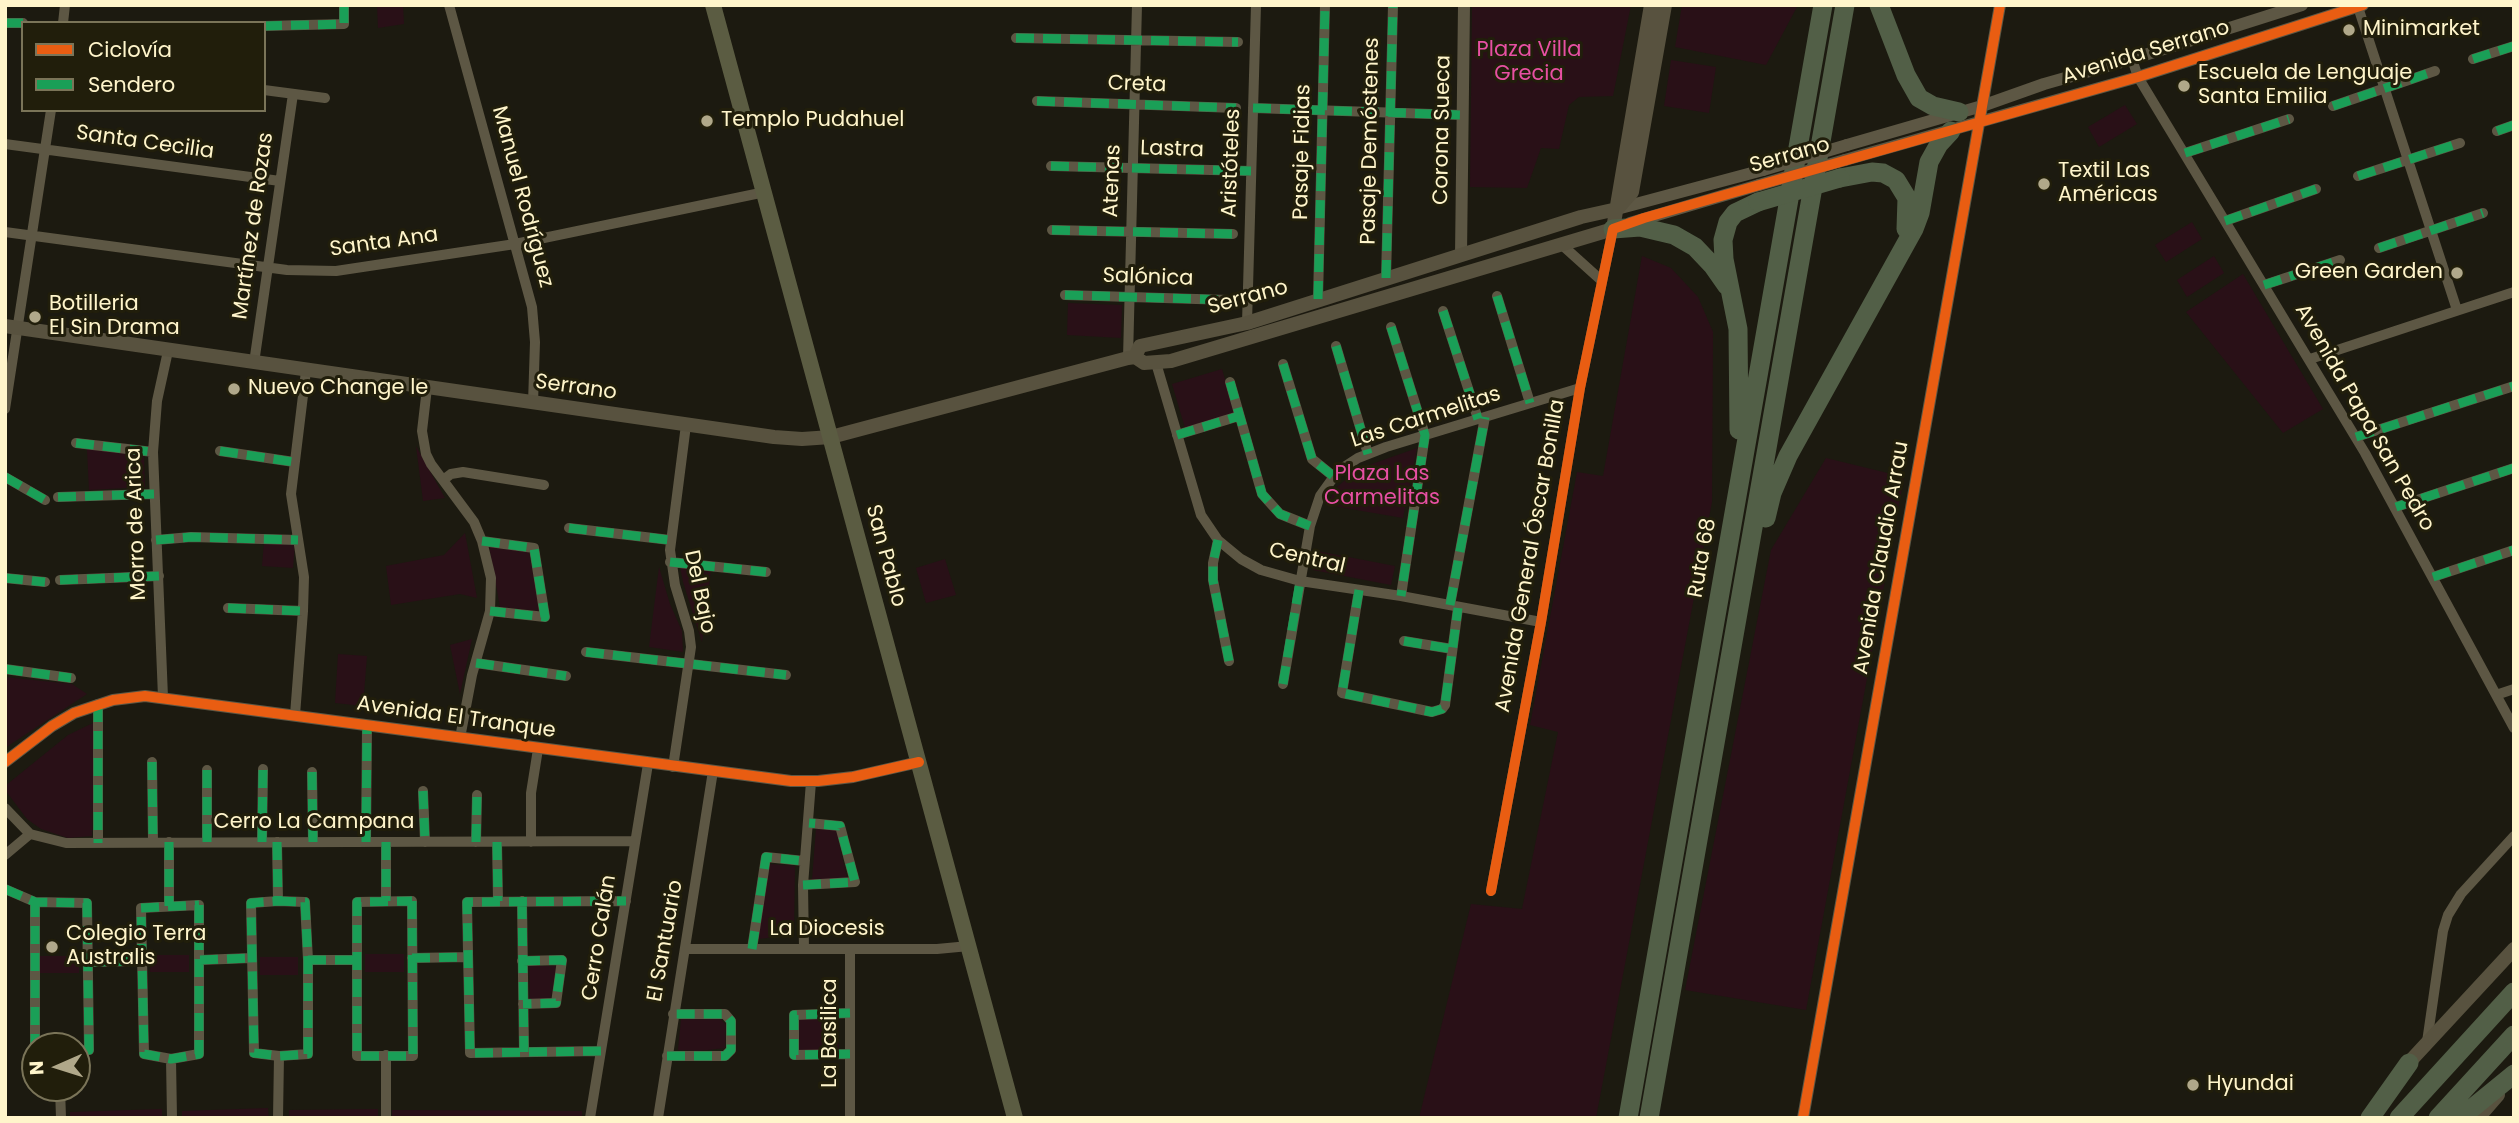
<!DOCTYPE html>
<meta charset="utf-8">
<style>
body{margin:0}
#map{position:relative;width:2519px;height:1123px;overflow:hidden;background:#1c1a10;font-family:Poppins,sans-serif}
canvas{display:block}
.frame{position:absolute;inset:0;border:7px solid #fff5cb;pointer-events:none}
.legend{position:absolute;left:21px;top:21px;width:245px;height:91px;box-sizing:border-box;background:#211e0b;border:2px solid #7a7458;margin:0;padding:9px 12px;list-style:none;font-size:21px;color:#fff5cb}
.legend li{display:flex;align-items:center;gap:14px;height:35px}
.legend b{width:35px;border:2px solid #7a7458}
.north{position:absolute;left:21px;top:1032px;width:70px;height:70px;box-sizing:border-box;background:#211e0b;border:2px solid #7a7458;border-radius:50%;rotate:267deg;font-size:19px;font-weight:700;line-height:28px;text-align:center;color:#fff5cb}
.north::after{content:'';display:block;margin:auto;width:24px;height:32px;background:#b0a88a;clip-path:polygon(50% 0,100% 100%,50% 72%,0 100%)}
</style>
<div id="map">
<canvas width="2519" height="1123"></canvas>
<div class="frame"></div>
<ul class="legend">
<li><b style="height:9px;background:#e95d12"></b>Ciclovía</li>
<li><b style="height:9px;background:#1a9f57"></b>Sendero</li>
</ul>
<div class="north">N</div>
</div>
<script>
const ctx = document.querySelector('canvas').getContext('2d');
ctx.lineJoin = 'round';
function fillPath(path, color) {
  ctx.fillStyle = color;
  ctx.fill(path, 'evenodd');
}
function toPath(rows) {
  const path = new Path2D();
  for (const r of rows) {
    path.moveTo(r[0], r[1]);
    for (let i = 2; i < r.length; i += 2) path.lineTo(r[i], r[i + 1]);
  }
  return path;
}
function strokePath(path, color, width, dash) {
  ctx.strokeStyle = color;
  ctx.lineWidth = width;
  ctx.lineCap = dash ? 'butt' : 'round';
  ctx.setLineDash(dash || []);
  ctx.stroke(path);
}
function label(font, color, halo, rows, align = 'center') {
  ctx.font = font + ' Poppins,sans-serif';
  ctx.lineWidth = 6;
  ctx.setLineDash([]);
  ctx.textBaseline = 'middle';
  ctx.strokeStyle = halo;
  ctx.fillStyle = color;
  for (const [text, x, y, turn = 0] of rows) {
    ctx.save();
    ctx.translate(x, y);
    ctx.rotate((+turn || 0) * Math.PI / 180);
    ctx.textAlign = isNaN(turn) ? turn : align;
    if (halo) ctx.strokeText(text, 0, 0);
    ctx.fillText(text, 0, 0);
    ctx.restore();
  }
}
fillPath(toPath([
 [377,5,403,5,404,24,378,28],
 [1472,5,1631,5,1613,96,1579,97,1569,105,1559,149,1541,148,1527,188,1470,187],
 [1682,5,1798,5,1766,65,1675,47],
 [1671,60,1716,67,1709,113,1664,106],
 [2125,105,2137,124,2099,147,2088,127],
 [2192,222,2202,239,2166,262,2155,245],
 [1642,256,1671,268,1698,297,1713,332,1712,502,1596,1118,1419,1118,1471,904,1522,909,1558,732,1530,725,1577,472,1603,476],
 [2214,256,2224,273,2187,297,2177,280],
 [2243,274,2323,409,2283,433,2186,312],
 [1068,303,1122,305,1121,338,1067,335],
 [1222,369,1235,414,1185,428,1172,384],
 [416,446,445,498,423,501],
 [1417,448,1403,518,1327,505,1336,488,1358,469],
 [87,449,144,455,145,487,89,490],
 [1826,458,1904,477,1806,1010,1685,990,1771,550],
 [465,533,477,598,460,594,391,605,386,566,444,555],
 [264,542,295,544,293,568,262,566],
 [489,546,529,552,540,611,500,607],
 [1317,551,1395,566,1391,585,1313,570],
 [945,559,956,595,926,603,916,568],
 [659,567,670,604,682,631,683,652,649,647],
 [680,567,711,570,702,642,683,582],
 [472,639,460,694,450,645],
 [338,654,367,656,363,706,335,703],
 [5,677,72,684,87,694,5,748],
 [95,722,92,836,68,838,41,829,27,819,5,790,5,786,68,735],
 [816,828,836,830,847,878,812,880],
 [770,864,795,866,794,935,758,939],
 [365,954,404,954,404,972,365,972],
 [151,955,189,955,189,972,150,972],
 [40,956,79,956,79,973,40,973],
 [260,957,298,957,298,975,260,975],
 [529,966,556,966,551,998,530,1000],
 [838,1018,839,1051,799,1052,798,1019],
 [681,1019,721,1019,726,1025,725,1048,700,1051,678,1050],
 [268,1108,269,1118,182,1118,182,1111],
 [162,1109,162,1118,70,1118,70,1112],
 [378,1109,378,1118,289,1118,289,1110],
 [392,1110,582,1111,582,1118,392,1118]
]), '#291017');
strokePath(toPath([
 [449,5,532,307,535,342,533,403],
 [2358,7,2457,310],
 [5,23,23,23],
 [63,23,65,5],
 [264,26,344,24,344,5],
 [1016,38,1238,42],
 [2132,59,2138,77,2365,453,2514,728],
 [2473,59,2514,46],
 [264,90,325,98],
 [1037,101,1236,108],
 [2333,106,2435,71],
 [1253,108,1462,115],
 [2497,131,2514,125],
 [5,144,280,181],
 [2185,153,2289,119],
 [1051,166,1251,171],
 [2358,176,2460,143],
 [2225,221,2316,189],
 [1052,230,1233,234],
 [5,232,287,270,336,271,515,244,765,192],
 [1562,245,1602,281],
 [2379,248,2483,213],
 [1386,278,1393,5],
 [2264,285,2340,260],
 [1065,295,1229,300],
 [1497,296,1530,403],
 [1318,299,1325,5],
 [1443,311,1478,419],
 [1247,323,1256,5],
 [1391,327,1425,435,1401,596],
 [1336,346,1368,454],
 [1128,358,1137,5],
 [2310,359,2514,292],
 [254,363,293,94],
 [1156,363,1201,515,1218,540,1241,559,1261,570,1300,581,1401,596,1541,622],
 [1283,364,1312,459,1333,476],
 [1230,382,1262,494,1280,514,1310,526],
 [427,388,422,431,426,454,431,464,474,522,482,541,491,578,490,611,472,675,460,738],
 [5,409,51,110],
 [1177,435,1239,416],
 [2356,437,2514,386],
 [76,443,153,452],
 [220,451,294,462],
 [5,477,45,500],
 [443,480,451,474,463,472,544,485],
 [58,497,154,494],
 [2396,507,2514,468],
 [569,528,670,540],
 [156,540,191,537,298,540],
 [1218,540,1213,563,1213,580,1229,661],
 [482,541,534,548,545,617,490,611],
 [670,562,766,572],
 [2433,577,2514,550],
 [5,578,45,582],
 [60,580,159,576],
 [1359,590,1342,693,1432,712,1442,709,1445,705,1458,608],
 [1450,605,1485,417],
 [228,608,303,611],
 [1404,641,1452,649],
 [586,652,786,675],
 [476,663,566,676],
 [5,669,71,678],
 [1283,684,1310,526,1320,496,1338,471,1358,458,1386,447,1580,388],
 [2496,695,2514,689],
 [163,697,153,452,157,401,168,351],
 [98,704,98,843],
 [295,715,303,611,304,577,291,494,306,371],
 [152,762,153,842],
 [673,767,691,647,689,631,675,585,670,550,686,425],
 [312,772,313,842],
 [423,791,425,842],
 [5,808,30,834,66,843,635,841],
 [169,842,169,906],
 [207,842,207,770],
 [262,842,263,769],
 [277,842,278,901],
 [366,842,367,725],
 [386,842,386,901],
 [476,842,477,795],
 [497,842,498,901],
 [531,842,531,793,538,749],
 [5,855,30,834],
 [803,885,855,882,840,826,809,823],
 [5,889,35,902,87,903,89,1050,77,1051],
 [1491,891,1541,622,1580,388,1613,229],
 [278,901,305,902,308,960,308,1054,279,1056,254,1053,251,903,278,901],
 [412,901,413,1056,357,1056,357,902,412,901],
 [522,901,524,1052],
 [199,905,199,1054,171,1059,144,1054,141,908,199,905],
 [686,949,937,949,969,946],
 [752,949,766,857,804,861],
 [804,949,803,885,811,782],
 [850,949,850,1118],
 [412,958,468,957],
 [200,960,251,958],
 [308,960,357,960],
 [522,961,562,960,556,1003,523,1004],
 [88,962,142,961],
 [2427,1042,2443,931,2448,915,2461,894,2514,836],
 [601,1051,470,1053,467,902,626,901],
 [35,1052,35,902],
 [850,1054,794,1055,794,1015,850,1013],
 [386,1055,386,1118],
 [667,1056,725,1056,731,1050,731,1021,725,1014,673,1014],
 [171,1059,172,1118],
 [60,1088,61,1118],
 [278,1118,279,1056],
 [590,1118,648,764],
 [658,1118,713,771]
]), '#5d5744', 10);
strokePath(toPath([
 [1847,145,1982,106,2044,84,2132,59,2302,5],
 [1845,160,2138,77,2363,5],
 [1617,209,1763,170],
 [1630,223,1759,185],
 [1461,255,1464,5],
 [5,762,52,726,74,713,113,700,145,696,791,781,818,781,853,777,919,762],
 [1803,1118,2000,5]
]), '#5d5744', 12);
strokePath(toPath([
 [1617,209,1632,192,1665,5],
 [5,326,774,437,802,439,831,437,1128,358,1135,357,1144,363,1171,361,1613,229,1651,5],
 [1135,357,1140,346,1247,323,1581,217,1617,209],
 [2402,1070,2514,949],
 [2478,1118,2498,1095]
]), '#58523f', 14);
strokePath(toPath([
 [713,5,1015,1118]
]), '#5b5c42', 16);
strokePath(toPath([
 [1879,5,1906,75,1919,98,1933,106,1959,112],
 [1840,178,1872,172,1883,173,1896,180,1907,198,1906,229],
 [1613,229,1640,227,1674,235,1695,247,1713,266,1727,286],
 [1739,430,1738,329,1724,259,1723,240,1728,222,1735,213,1758,202],
 [1766,518,1772,493,1788,456,1914,229,1920,213,1929,162,1939,144,1951,131],
 [1628,1118,1823,5],
 [1649,1118,1845,5],
 [2370,1118,2409,1063],
 [2399,1118,2514,992],
 [2438,1118,2514,1035],
 [2460,1118,2514,1074]
]), '#525f47', 19);
strokePath(toPath([
 [1763,170,1847,145],
 [1759,185,1845,160]
]), '#5d5744', 12);
strokePath(toPath([
 [1758,202,1840,178]
]), '#525f47', 19);
strokePath(toPath([
 [5,23,23,23],
 [264,26,344,24,344,5],
 [1016,38,1238,42],
 [2473,59,2514,46],
 [1037,101,1236,108],
 [2333,106,2435,71],
 [1253,108,1462,115],
 [2497,131,2514,125],
 [2185,153,2289,119],
 [1051,166,1251,171],
 [2358,176,2460,143],
 [2225,221,2316,189],
 [1052,230,1233,234],
 [2379,248,2483,213],
 [1386,278,1393,5],
 [2264,285,2340,260],
 [1065,295,1229,300],
 [1497,296,1530,403],
 [1318,299,1325,5],
 [1443,311,1478,419],
 [1391,327,1425,435,1401,596],
 [1336,346,1368,454],
 [1283,364,1312,459,1333,476],
 [1230,382,1262,494,1280,514,1310,526],
 [1177,435,1239,416],
 [2356,437,2514,386],
 [76,443,153,452],
 [220,451,294,462],
 [5,477,45,500],
 [58,497,154,494],
 [2396,507,2514,468],
 [569,528,670,540],
 [156,540,191,537,298,540],
 [1218,540,1213,563,1213,580,1229,661],
 [482,541,534,548,545,617,490,611],
 [670,562,766,572],
 [2433,577,2514,550],
 [5,578,45,582],
 [60,580,159,576],
 [1359,590,1342,693,1432,712,1442,709,1445,705,1458,608],
 [1450,605,1485,417],
 [228,608,303,611],
 [1404,641,1452,649],
 [586,652,786,675],
 [476,663,566,676],
 [5,669,71,678],
 [1283,684,1300,581],
 [98,704,98,843],
 [152,762,153,842],
 [312,772,313,842],
 [423,791,425,842],
 [169,842,169,906],
 [207,842,207,770],
 [262,842,263,769],
 [277,842,278,901],
 [366,842,367,725],
 [386,842,386,901],
 [476,842,477,795],
 [497,842,498,901],
 [803,885,855,882,840,826,809,823],
 [5,889,35,902,87,903,89,1050,77,1051],
 [278,901,305,902,308,960,308,1054,279,1056,254,1053,251,903,278,901],
 [412,901,413,1056,357,1056,357,902,412,901],
 [522,901,524,1052],
 [199,905,199,1054,171,1059,144,1054,141,908,199,905],
 [752,949,766,857,804,861],
 [412,958,468,957],
 [200,960,251,958],
 [308,960,357,960],
 [522,961,562,960,556,1003,523,1004],
 [88,962,142,961],
 [601,1051,470,1053,467,902,626,901],
 [35,1052,35,902],
 [850,1054,794,1055,794,1015,850,1013],
 [667,1056,725,1056,731,1050,731,1021,725,1014,673,1014]
]), '#1a9f57', 9, [18, 9]);
strokePath(toPath([
 [5,762,52,726,74,713,113,700,145,696,791,781,818,781,853,777,919,762],
 [1491,891,1541,622,1580,388,1613,229,1644,218,2138,77,2363,5],
 [1803,1118,2000,5]
]), '#e95d12', 10);
for (const [x, y, r, color] of [
 [2349,30,7,"#b0a88a"],
 [2184,86,7,"#b0a88a"],
 [707,121,7,"#b0a88a"],
 [2044,184,7,"#b0a88a"],
 [2457,273,7,"#b0a88a"],
 [35,317,7,"#b0a88a"],
 [234,389,7,"#b0a88a"],
 [52,947,7,"#b0a88a"],
 [2193,1085,7,"#b0a88a"]
]) {
  const dot = new Path2D();
  dot.arc(x, y, r, 0, 2 * Math.PI);
  ctx.fillStyle = color;
  ctx.fill(dot);
  strokePath(dot, '#211e0b', 2.5);
}
label('21px', '#fff5cb', '#211e0b', [
 ["Minimarket",2363,30],
 ["Escuela de Lenguaje",2198,74],
 ["Santa Emilia",2198,98],
 ["Templo Pudahuel",721,121],
 ["Textil Las",2058,172],
 ["Américas",2058,196],
 ["Green Garden",2443,273,"right"],
 ["Botilleria",49,305],
 ["El Sin Drama",49,329],
 ["Nuevo Change le",248,389],
 ["Colegio Terra",66,935],
 ["Australis",66,959],
 ["Hyundai",2207,1085]
], 'left');
label('21px', '#e750a3', '#211e0b', [
 ["Plaza Villa",1529,51],
 ["Grecia",1529,75],
 ["Plaza Las",1382,475],
 ["Carmelitas",1382,499]
]);
label('21px', '#fff5cb', '#211e0b', [
 ["Avenida Serrano",2146,53,-17],
 ["Creta",1137,85,2],
 ["Corona Sueca",1443,130,-89],
 ["Pasaje Demóstenes",1371,141,-89],
 ["Santa Cecilia",145,143,8],
 ["Lastra",1172,150,2],
 ["Pasaje Fidias",1303,152,-89],
 ["Serrano",1790,156,-16],
 ["Aristóteles",1232,163,-88],
 ["Atenas",1113,181,-88],
 ["Manuel Rodríguez",522,197,75],
 ["Martínez de Rozas",254,226,-82],
 ["Santa Ana",384,243,-8],
 ["Salónica",1148,278,2],
 ["Serrano",1248,298,-15],
 ["Serrano",576,388,8],
 ["Las Carmelitas",1426,418,-18],
 ["Avenida Papa San Pedro",2364,418,60],
 ["Morro de Arica",137,524,-92],
 ["San Pablo",885,556,75],
 ["Avenida General Óscar Bonilla",1531,556,-80],
 ["Ruta 68",1703,558,-80],
 ["Avenida Claudio Arrau",1882,558,-80],
 ["Central",1307,559,13],
 ["Del Bajo",699,592,78],
 ["Avenida El Tranque",456,718,8],
 ["Cerro La Campana",314,823],
 ["La Diocesis",827,930],
 ["Cerro Calán",600,938,-81],
 ["El Santuario",666,941,-80],
 ["La Basilica",831,1033,-90]
]);
</script>
